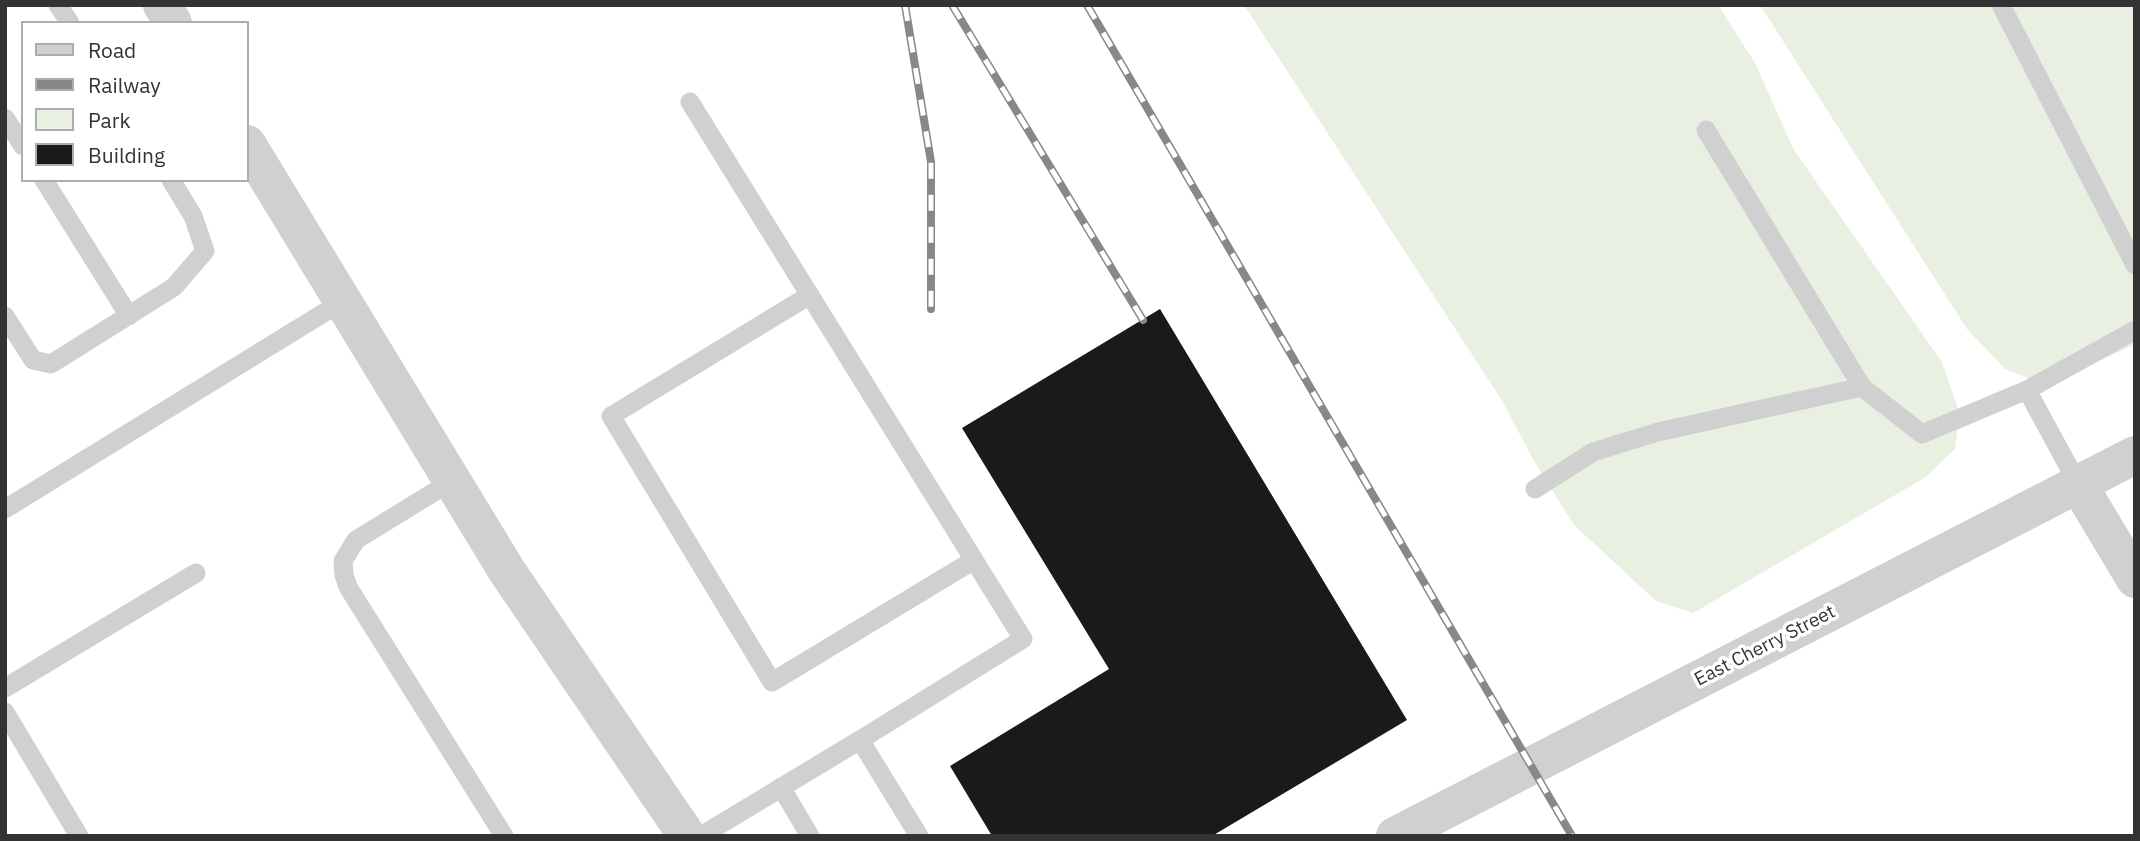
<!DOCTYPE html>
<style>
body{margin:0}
#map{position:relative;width:2140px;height:841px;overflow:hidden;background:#fff;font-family:"IBM Plex Sans",sans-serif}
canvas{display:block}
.frame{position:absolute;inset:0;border:7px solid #333;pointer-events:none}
.legend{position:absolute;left:21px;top:21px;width:228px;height:161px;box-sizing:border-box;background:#fff;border:2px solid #adadad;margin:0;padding:9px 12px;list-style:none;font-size:21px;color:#333}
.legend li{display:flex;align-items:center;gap:14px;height:35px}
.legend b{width:35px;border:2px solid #adadad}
</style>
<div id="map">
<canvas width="2140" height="841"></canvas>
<div class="frame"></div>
<ul class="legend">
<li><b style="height:9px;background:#d0d0d0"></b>Road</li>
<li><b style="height:9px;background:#888"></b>Railway</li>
<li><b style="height:19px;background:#eaf0e1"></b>Park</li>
<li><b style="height:19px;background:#1a1a1a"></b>Building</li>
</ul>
</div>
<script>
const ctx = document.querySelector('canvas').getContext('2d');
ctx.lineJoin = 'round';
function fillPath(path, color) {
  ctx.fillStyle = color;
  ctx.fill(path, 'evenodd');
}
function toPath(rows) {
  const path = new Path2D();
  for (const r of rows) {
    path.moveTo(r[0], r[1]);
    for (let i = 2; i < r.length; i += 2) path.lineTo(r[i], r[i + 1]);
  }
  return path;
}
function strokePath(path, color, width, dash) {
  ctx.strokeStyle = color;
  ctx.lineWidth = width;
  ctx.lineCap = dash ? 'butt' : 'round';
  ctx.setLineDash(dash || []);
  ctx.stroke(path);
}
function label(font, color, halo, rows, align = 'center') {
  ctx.font = font + ' "IBM Plex Sans",sans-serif';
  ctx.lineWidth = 7;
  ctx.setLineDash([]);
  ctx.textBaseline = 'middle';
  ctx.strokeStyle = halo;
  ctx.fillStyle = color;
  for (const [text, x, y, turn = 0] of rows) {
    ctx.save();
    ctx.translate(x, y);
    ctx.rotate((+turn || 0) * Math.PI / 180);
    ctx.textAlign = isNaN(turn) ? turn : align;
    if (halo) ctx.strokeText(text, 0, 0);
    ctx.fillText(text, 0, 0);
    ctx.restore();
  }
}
fillPath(toPath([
 [1244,5,1718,5,1755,63,1794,150,1942,362,1960,414,1955,449,1926,477,1693,613,1656,601,1574,525,1534,461,1501,399],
 [1760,5,2135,5,2135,344,2047,386,2005,369,1967,329]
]), '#eaf0e1');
fillPath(toPath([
 [1160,309,1407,720,1212,836,992,836,950,766,1109,669,962,428]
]), '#1a1a1a');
strokePath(toPath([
 [58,5,70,23],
 [2001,5,2135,265],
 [690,102,1023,639,860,740],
 [5,118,23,146],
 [1706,130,1862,387,1922,434,2027,390],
 [44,180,129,316],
 [810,295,611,416,772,682,974,560],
 [5,316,33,360,51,364,174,287,205,251,193,216,171,180],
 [452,481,356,540,343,561,344,575,348,587,504,836],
 [2078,484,2027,390,2135,330],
 [1535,489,1593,452,1622,443,1658,432,1862,387],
 [5,509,343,301],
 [5,688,196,573],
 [5,712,79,836],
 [781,787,810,836],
 [701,836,860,740,919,836]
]), '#d0d0d0', 19);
strokePath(toPath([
 [162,5,173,23],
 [247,144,507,571,687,836],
 [2078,484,2135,579]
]), '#d0d0d0', 38);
strokePath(toPath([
 [1395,836,2135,455]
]), '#d0d0d0', 38);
const rail = toPath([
 [905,5,931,162,931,309],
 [952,5,1143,320],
 [1087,5,1572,836]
]);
strokePath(rail, '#888', 8);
strokePath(rail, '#fff', 5, [16]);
label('19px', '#333', '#fff', [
 ["East Cherry Street",1765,646,-27]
]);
</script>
